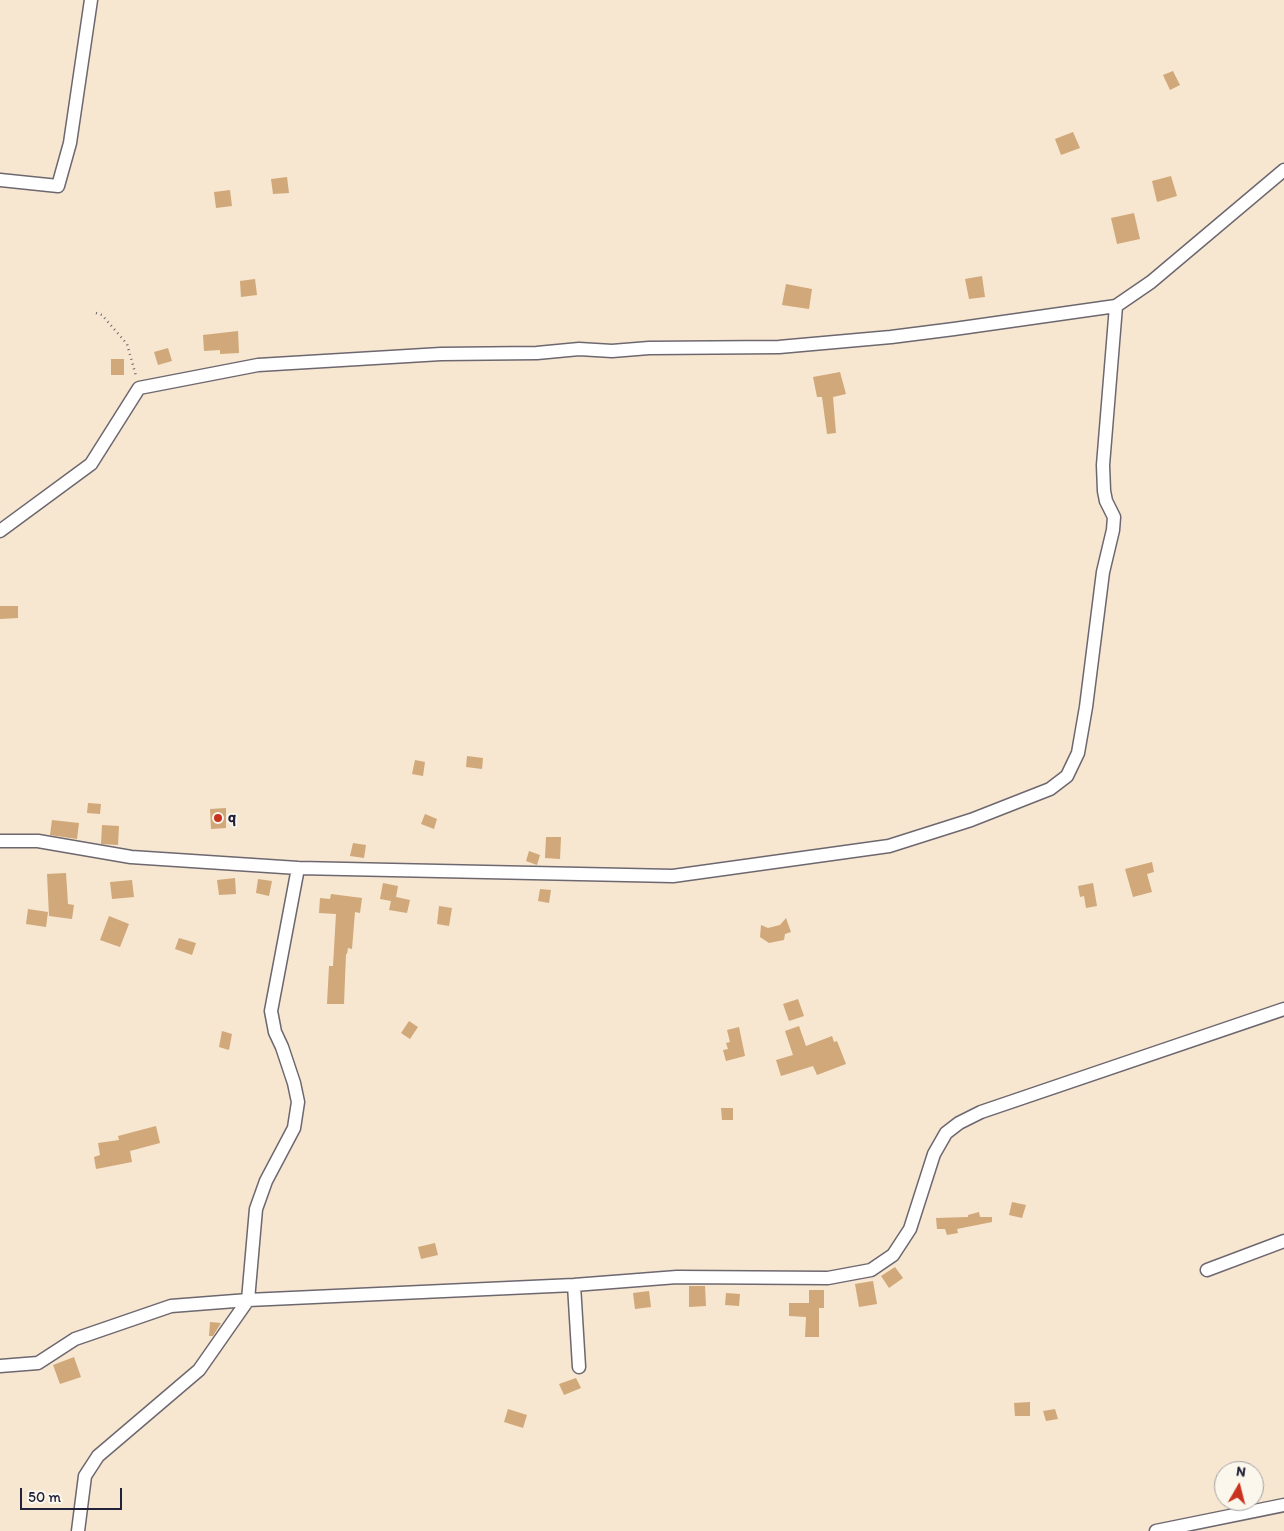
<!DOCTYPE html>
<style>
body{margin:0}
#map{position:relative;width:1284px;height:1531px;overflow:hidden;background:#f7e6d0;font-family:Itim,sans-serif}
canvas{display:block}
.north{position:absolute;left:1214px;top:1461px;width:50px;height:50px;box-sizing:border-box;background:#fbf7ec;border:1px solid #a4a2a5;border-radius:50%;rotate:8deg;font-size:14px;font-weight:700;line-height:20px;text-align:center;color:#22223b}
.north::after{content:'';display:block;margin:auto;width:18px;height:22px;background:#c8321e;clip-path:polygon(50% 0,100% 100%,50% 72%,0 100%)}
.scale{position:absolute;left:20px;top:1488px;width:102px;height:22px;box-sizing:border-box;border:2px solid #22223b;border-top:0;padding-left:6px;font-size:15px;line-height:18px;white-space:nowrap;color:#22223b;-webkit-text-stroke:4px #fbf7ec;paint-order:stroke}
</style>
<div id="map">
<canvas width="1284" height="1531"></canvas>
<div class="north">N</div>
<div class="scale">50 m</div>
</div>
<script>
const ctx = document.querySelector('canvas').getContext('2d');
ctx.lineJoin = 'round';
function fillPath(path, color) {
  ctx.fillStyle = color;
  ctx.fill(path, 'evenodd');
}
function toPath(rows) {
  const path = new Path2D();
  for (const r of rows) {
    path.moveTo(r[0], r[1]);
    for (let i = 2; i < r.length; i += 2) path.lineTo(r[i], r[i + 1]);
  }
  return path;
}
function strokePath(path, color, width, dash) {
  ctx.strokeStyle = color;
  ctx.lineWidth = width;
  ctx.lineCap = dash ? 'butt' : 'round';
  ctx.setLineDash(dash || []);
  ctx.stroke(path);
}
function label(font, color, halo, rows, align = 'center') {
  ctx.font = font + ' Itim,sans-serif';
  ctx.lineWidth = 4;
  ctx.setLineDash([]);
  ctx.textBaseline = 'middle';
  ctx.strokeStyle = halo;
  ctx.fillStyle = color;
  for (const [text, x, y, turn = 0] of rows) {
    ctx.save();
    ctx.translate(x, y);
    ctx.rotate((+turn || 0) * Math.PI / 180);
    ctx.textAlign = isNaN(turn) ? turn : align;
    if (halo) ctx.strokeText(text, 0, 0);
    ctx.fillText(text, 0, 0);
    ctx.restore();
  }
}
fillPath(toPath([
 [1173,71,1180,85,1170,90,1163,75],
 [1073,132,1080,148,1061,155,1055,139],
 [1171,176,1177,196,1157,202,1152,181],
 [287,177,289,193,273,194,271,179],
 [230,190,232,206,216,208,214,192],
 [1134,213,1140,239,1117,244,1111,218],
 [982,276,985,297,969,299,965,279],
 [255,279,257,295,241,297,240,281],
 [786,284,812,289,809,309,782,305],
 [238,331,239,353,220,354,220,350,204,351,203,335],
 [168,348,172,361,158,365,154,352],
 [111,359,124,359,124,375,111,375],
 [840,372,846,394,833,397,836,433,827,434,822,397,817,397,813,377],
 [0,606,18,606,18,618,0,619],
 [467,756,483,758,482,769,466,767],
 [415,760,425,762,423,776,412,774],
 [88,803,101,804,100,814,87,813],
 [226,808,226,828,211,829,210,809],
 [425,814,437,819,434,829,421,824],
 [52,820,79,823,77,839,50,835],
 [102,825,119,826,118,845,101,844],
 [546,837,561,837,560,859,545,858],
 [353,843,366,845,364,858,350,856],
 [529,851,540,855,537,865,526,861],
 [1152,862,1154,872,1147,874,1152,892,1133,897,1125,869],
 [66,873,68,904,74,905,72,919,49,916,47,874],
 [235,878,236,894,219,895,217,880],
 [258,879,272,881,269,896,256,893],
 [132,880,134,897,112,899,110,882],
 [383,883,398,886,396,897,410,900,407,913,389,910,391,901,380,899],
 [1093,883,1097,906,1086,908,1084,896,1080,897,1078,886],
 [540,889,551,890,549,903,538,901],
 [331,894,362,898,360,913,355,912,352,949,348,948,347,954,346,954,344,1004,327,1004,329,966,333,966,336,914,319,913,320,898,330,899],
 [439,906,452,908,449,926,437,924],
 [28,909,48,912,46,927,26,924],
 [109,916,129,924,120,947,100,940],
 [786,918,791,932,785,934,784,940,769,943,760,937,761,925,768,928,780,925],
 [179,938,196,943,192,955,175,949],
 [798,999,804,1016,789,1021,783,1004],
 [409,1021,418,1027,410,1039,401,1033],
 [799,1026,806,1046,832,1036,834,1042,837,1041,846,1064,817,1075,813,1066,781,1076,776,1060,793,1055,785,1031],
 [739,1027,745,1056,726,1061,723,1050,728,1049,726,1043,730,1042,727,1030],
 [222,1031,232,1034,229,1050,219,1047],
 [721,1108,733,1108,733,1120,722,1120],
 [156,1126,160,1143,130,1151,132,1162,96,1169,94,1157,100,1155,98,1143,119,1140,118,1136],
 [1012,1202,1026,1205,1022,1218,1009,1215],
 [979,1212,980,1217,992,1217,992,1222,957,1229,958,1233,947,1235,945,1229,937,1229,936,1218,968,1217,968,1215],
 [435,1243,438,1255,421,1259,418,1247],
 [895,1267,903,1278,889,1288,881,1276],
 [873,1281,877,1304,859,1307,855,1284],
 [689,1286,705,1286,706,1306,689,1307],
 [809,1290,824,1290,824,1308,819,1308,819,1337,805,1337,806,1317,789,1316,789,1303,809,1303],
 [649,1291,651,1307,635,1309,633,1293],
 [726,1293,740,1294,739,1306,725,1305],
 [210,1322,221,1323,213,1336,209,1336],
 [74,1357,81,1377,60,1384,53,1365],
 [576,1378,581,1388,564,1395,559,1384],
 [1030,1402,1030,1416,1015,1416,1014,1403],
 [508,1409,527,1415,523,1428,504,1422],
 [1055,1409,1058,1419,1046,1421,1043,1411]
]), '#d0a879');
const minor = toPath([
 [0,180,58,186,70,143,91,0],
 [0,531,91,464,139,388,258,365,441,354,537,353,579,349,612,351,649,348,779,347,891,337,954,329,1116,306,1151,282,1284,170],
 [0,841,38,841,131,857,298,868,673,876,889,846,971,820,1050,789,1067,776,1078,753,1086,707,1103,572,1113,530,1114,517,1106,501,1104,491,1103,465,1116,306],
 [1207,1270,1284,1241],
 [574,1285,579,1367],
 [0,1366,38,1363,75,1339,171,1306,248,1300,574,1285,677,1277,828,1278,871,1270,893,1255,910,1229,934,1154,946,1133,959,1123,981,1112,1284,1009],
 [78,1531,85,1476,98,1456,199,1370,248,1300,256,1209,266,1181,294,1128,298,1102,294,1083,282,1047,275,1032,271,1011,298,868],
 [1156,1531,1284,1505]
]);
strokePath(minor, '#6d676f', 15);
strokePath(toPath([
 [96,313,102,315,127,344,136,376]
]), '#6d676f', 2.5, [1, 4]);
strokePath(minor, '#fff', 12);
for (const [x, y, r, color] of [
 [218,818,5,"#c8321e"]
]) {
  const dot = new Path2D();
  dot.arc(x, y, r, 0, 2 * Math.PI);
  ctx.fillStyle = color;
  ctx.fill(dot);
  strokePath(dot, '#fbf7ec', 2);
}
label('bold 16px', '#22223b', '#fbf7ec', [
 ["q",228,818]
], 'left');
</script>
